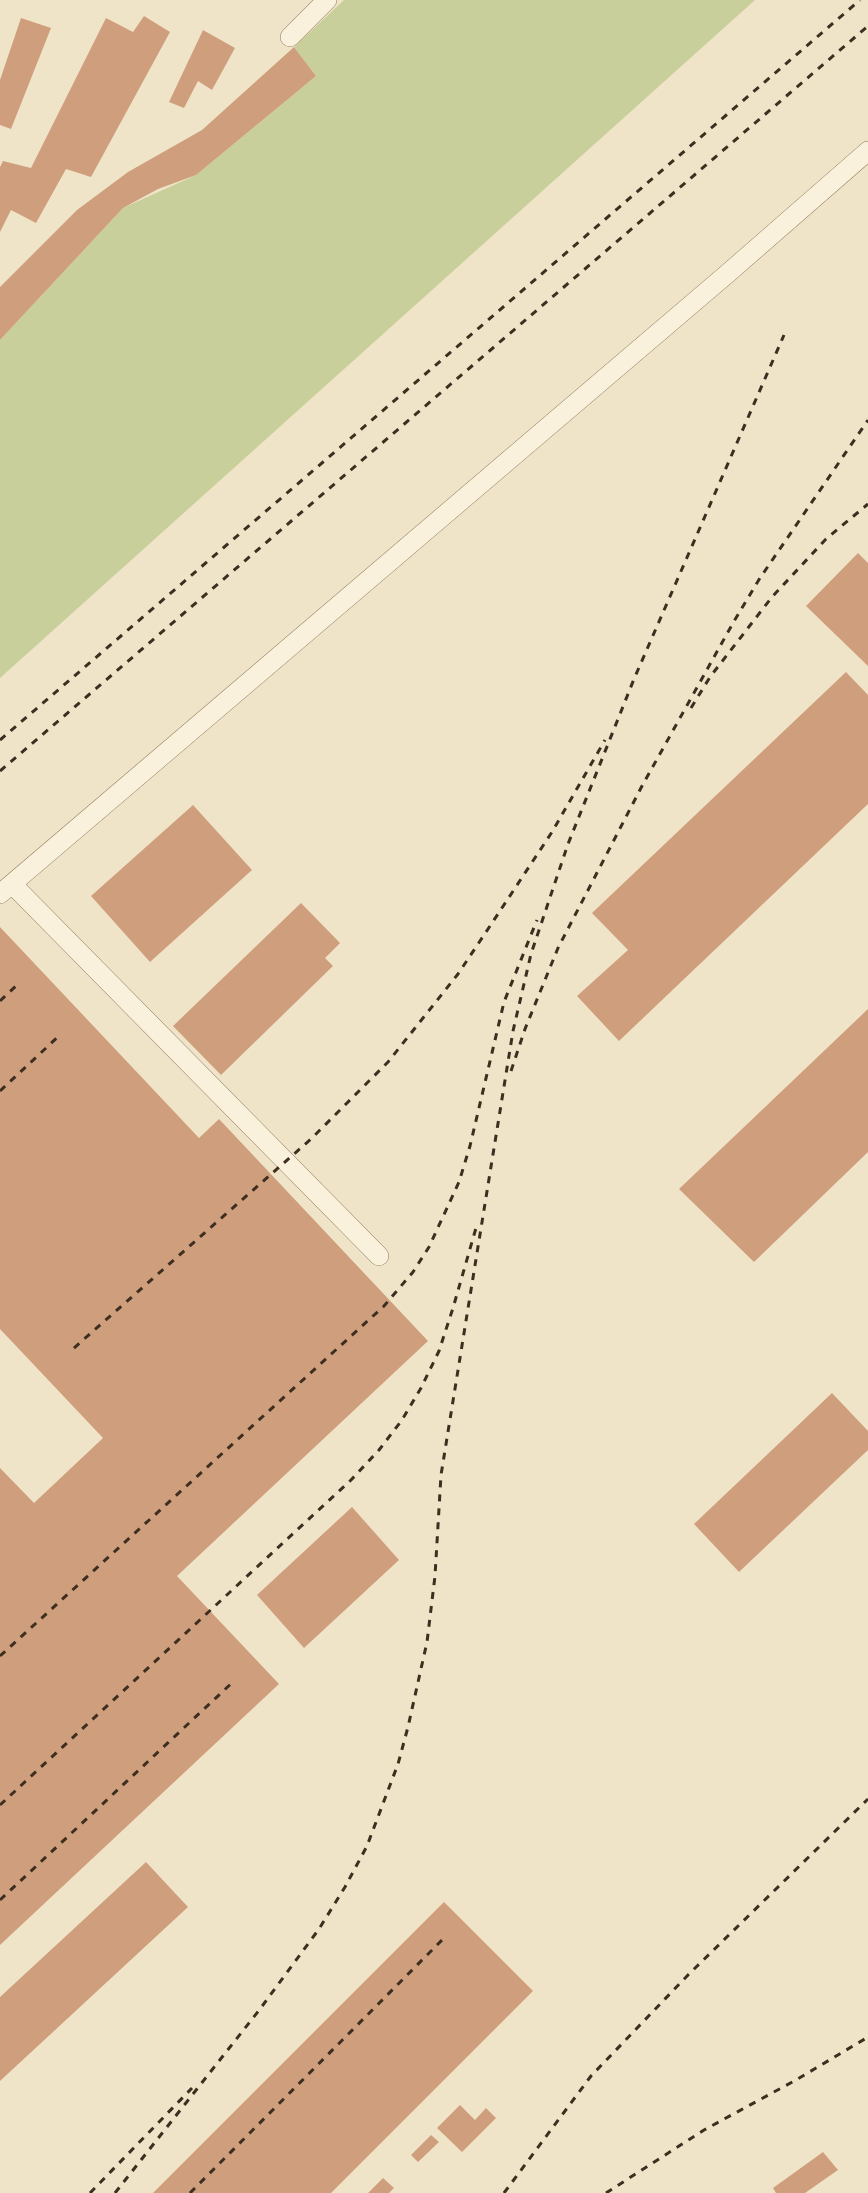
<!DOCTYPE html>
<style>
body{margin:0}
canvas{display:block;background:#f0e4c8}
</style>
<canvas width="868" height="2193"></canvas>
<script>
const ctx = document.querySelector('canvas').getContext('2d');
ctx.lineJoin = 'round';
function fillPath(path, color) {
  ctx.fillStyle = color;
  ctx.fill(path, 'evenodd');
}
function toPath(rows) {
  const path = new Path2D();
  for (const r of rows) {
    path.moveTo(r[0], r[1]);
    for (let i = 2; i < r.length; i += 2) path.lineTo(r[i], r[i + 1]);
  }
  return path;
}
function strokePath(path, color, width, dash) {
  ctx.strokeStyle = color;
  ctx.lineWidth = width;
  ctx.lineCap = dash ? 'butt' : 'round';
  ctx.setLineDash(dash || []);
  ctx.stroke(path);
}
fillPath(toPath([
 [344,0,755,0,0,678,0,340,123,208,196,175,316,76,294,47]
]), '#c9cf9b');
fillPath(toPath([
 [144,16,170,32,91,177,66,169,36,223,11,210,0,232,0,167,3,161,31,168,106,18,133,32],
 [21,18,51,28,11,129,0,125,0,80],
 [203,30,235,48,212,90,198,81,184,108,169,102],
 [294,47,316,76,196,175,158,189,123,208,0,340,0,287,77,210,128,172,202,130],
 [858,553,868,563,868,666,806,606],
 [846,672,868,695,868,804,619,1041,577,996,628,950,592,913],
 [193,805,252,870,150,962,91,896],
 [301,903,340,943,325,958,333,966,221,1075,173,1026],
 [0,927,199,1138,219,1119,428,1341,177,1576,279,1684,0,1945,0,1468,34,1503,103,1438,0,1329],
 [868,1009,868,1152,754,1262,679,1189],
 [832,1393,868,1431,868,1450,739,1572,694,1524],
 [352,1507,399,1560,304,1648,257,1595],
 [146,1862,188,1907,0,2081,0,1997],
 [444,1902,533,1991,331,2193,153,2193],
 [460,2105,475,2120,486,2108,496,2118,462,2152,437,2128],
 [431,2135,439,2142,418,2162,411,2155],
 [823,2152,838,2170,805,2193,776,2193,773,2188],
 [383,2178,394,2188,389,2193,368,2193]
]), '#cf9f7d');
const service = toPath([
 [290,37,327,0],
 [12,884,379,1256],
 [0,894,727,274,868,151]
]);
strokePath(service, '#8d765c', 20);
strokePath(service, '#faf1dc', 19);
strokePath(toPath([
 [691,708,710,677,772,597,826,539,868,504],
 [0,740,860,0],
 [0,771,868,26],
 [0,1001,17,985],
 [511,1071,525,1029,558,948,642,786,733,623,760,578,868,420],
 [0,1091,61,1034],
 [74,1348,311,1139,388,1062,458,974,492,923,552,832,605,740],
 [0,1656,384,1306,413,1272,429,1247,459,1182,470,1146,504,1002,537,920],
 [0,1805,351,1480,379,1450,402,1420,421,1388,439,1351,453,1308,476,1228],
 [0,1900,235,1680],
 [90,2193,192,2088],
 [115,2193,260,2009,319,1929,345,1887,367,1846,398,1764,408,1727,427,1642,435,1576,441,1475,513,1031,531,954,568,844,634,679,784,335],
 [190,2193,446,1936],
 [504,2193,591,2076,688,1975,868,1799],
 [606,2193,704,2130,796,2080,868,2037]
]), '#3d2e20', 3, [7, 7]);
</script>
